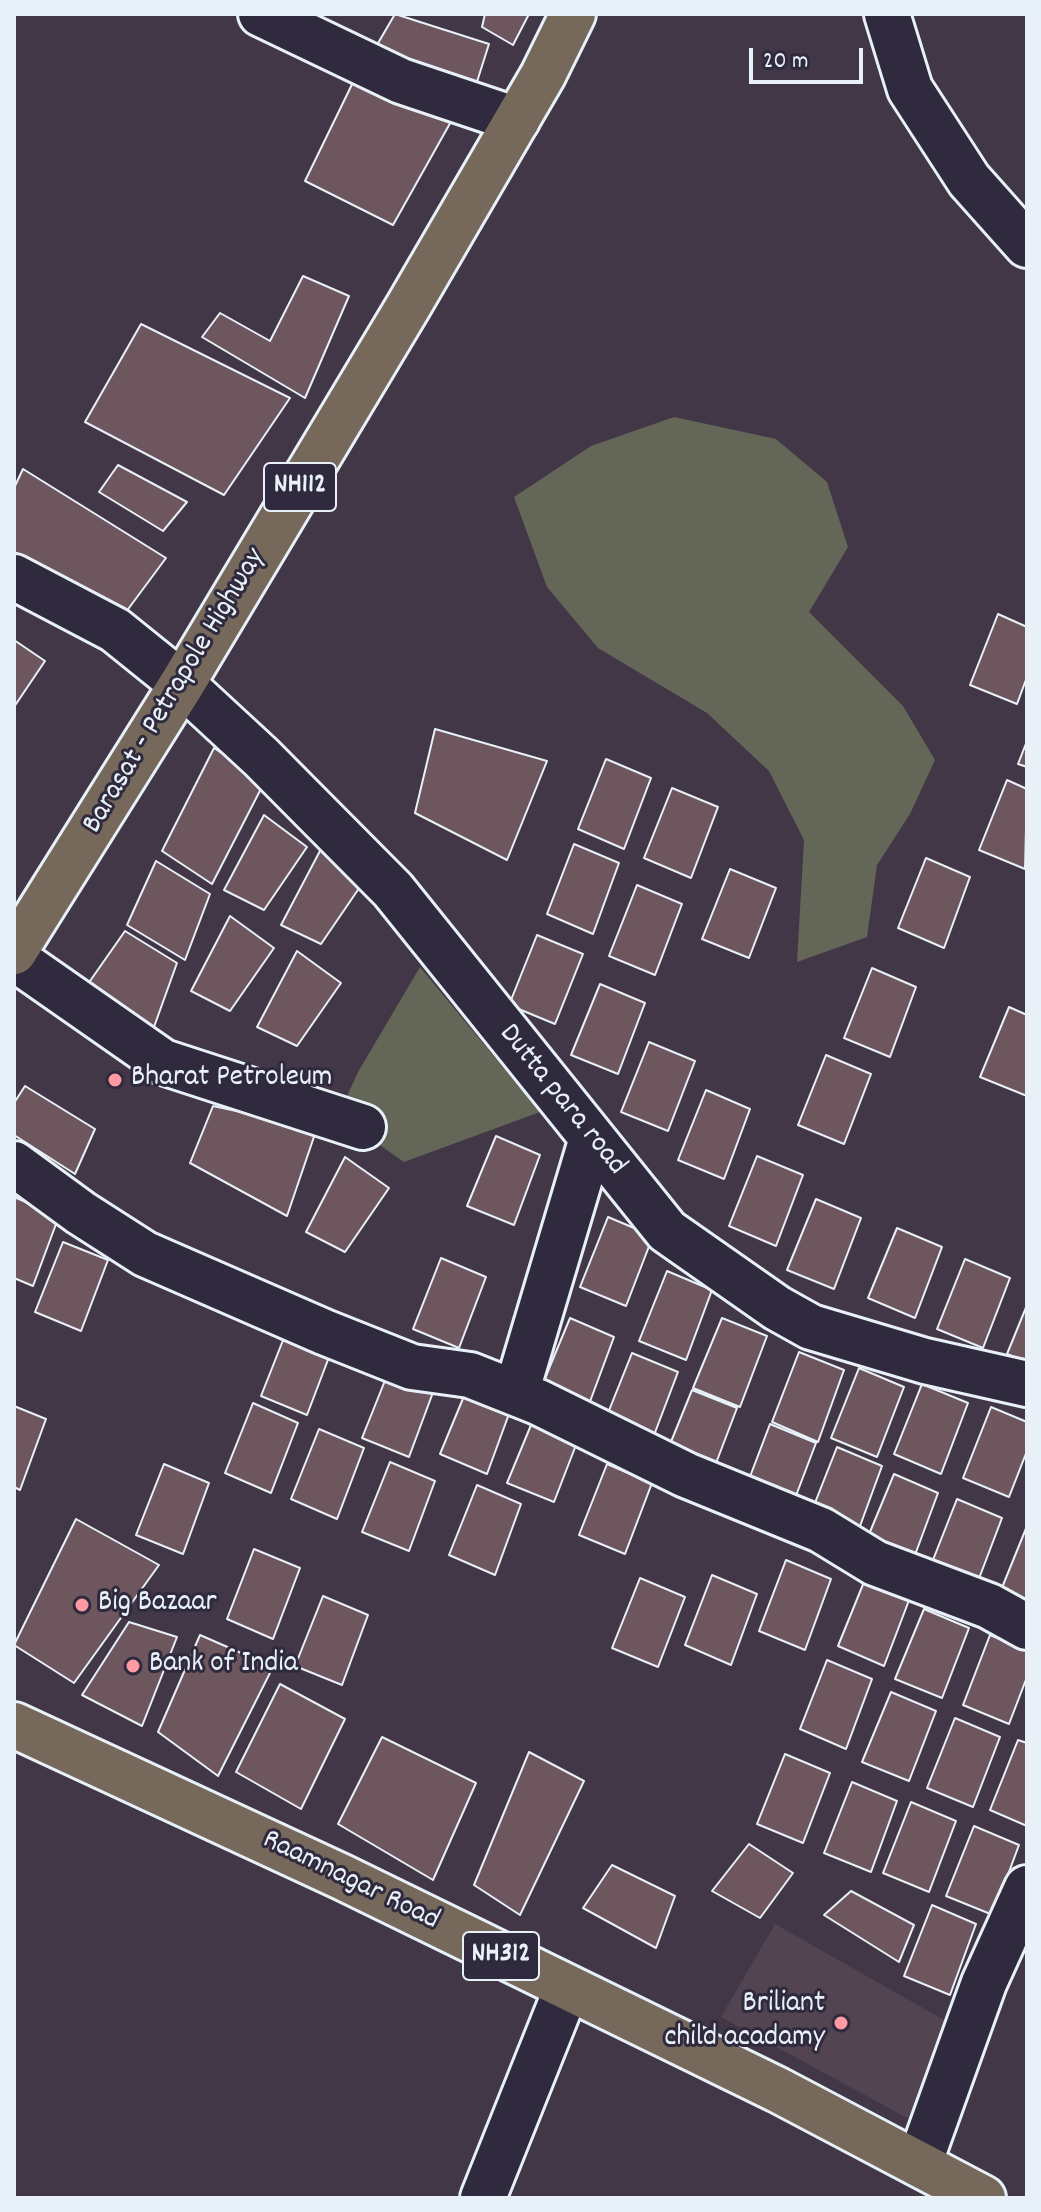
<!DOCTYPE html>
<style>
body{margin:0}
#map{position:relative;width:1041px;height:2212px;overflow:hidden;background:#423747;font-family:Dekko,sans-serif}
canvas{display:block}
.frame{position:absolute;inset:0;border:16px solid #e8f1f8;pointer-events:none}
.scale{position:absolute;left:749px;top:48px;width:114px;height:36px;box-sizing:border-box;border:4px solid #e8f1f8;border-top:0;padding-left:10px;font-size:24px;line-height:28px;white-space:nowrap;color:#e8f1f8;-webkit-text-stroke:6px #2f2a3d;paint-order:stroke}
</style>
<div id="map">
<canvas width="1041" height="2212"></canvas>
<div class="frame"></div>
<div class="scale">20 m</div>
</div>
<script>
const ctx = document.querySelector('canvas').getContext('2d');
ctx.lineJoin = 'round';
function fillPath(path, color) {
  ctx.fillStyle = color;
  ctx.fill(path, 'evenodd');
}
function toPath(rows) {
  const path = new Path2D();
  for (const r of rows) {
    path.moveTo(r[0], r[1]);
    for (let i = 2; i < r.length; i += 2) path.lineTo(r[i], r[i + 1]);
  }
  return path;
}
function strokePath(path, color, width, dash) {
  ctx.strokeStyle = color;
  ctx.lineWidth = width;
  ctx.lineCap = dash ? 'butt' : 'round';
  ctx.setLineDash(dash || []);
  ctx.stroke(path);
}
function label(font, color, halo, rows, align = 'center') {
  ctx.font = font + ' Dekko,sans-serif';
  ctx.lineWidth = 6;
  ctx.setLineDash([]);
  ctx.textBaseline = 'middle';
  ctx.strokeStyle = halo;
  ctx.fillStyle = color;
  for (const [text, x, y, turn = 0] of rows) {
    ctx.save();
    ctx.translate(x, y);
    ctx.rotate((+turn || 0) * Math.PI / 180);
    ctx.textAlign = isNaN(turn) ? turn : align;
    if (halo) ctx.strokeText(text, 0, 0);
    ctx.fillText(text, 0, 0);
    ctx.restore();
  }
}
fillPath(toPath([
 [775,1924,960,2029,922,2126,721,2017]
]), '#524451');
fillPath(toPath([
 [674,417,776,439,827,482,848,547,809,612,903,706,935,760,910,814,877,865,867,937,797,962,804,840,769,771,707,713,598,648,547,587,514,497,591,446],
 [420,967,540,1112,404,1162,338,1116,358,1072]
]), '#646658');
const building = toPath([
 [395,14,489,44,475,88,374,50,395,14],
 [485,14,529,14,513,45,482,27,485,14],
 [359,70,462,102,393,225,305,181,359,70],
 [303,276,349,296,305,398,202,337,220,313,270,341,303,276],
 [141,324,290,398,224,495,85,422,141,324],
 [118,465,187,502,163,531,99,492,118,465],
 [23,469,166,558,123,616,14,552,14,488,23,469],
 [998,614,1027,627,1027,677,1017,704,970,685,998,614],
 [14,640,45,661,14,707,14,640],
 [435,729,547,761,507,860,415,813,435,729],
 [1027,741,1027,767,1018,764,1027,741],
 [214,748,265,781,212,884,162,851,214,748],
 [606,759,651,778,624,849,578,829,606,759],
 [1007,780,1027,789,1025,869,979,850,1007,780],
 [672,788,718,807,691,878,644,858,672,788],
 [264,815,307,847,264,910,224,890,264,815],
 [574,844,619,863,593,934,547,914,574,844],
 [321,849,364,881,321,944,281,925,321,849],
 [926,858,970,877,944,948,898,928,926,858],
 [156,861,210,894,185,960,127,925,156,861],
 [730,869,776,888,749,958,702,939,730,869],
 [637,885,682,904,655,975,609,956,637,885],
 [230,916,274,948,230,1011,191,991,230,916],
 [125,931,177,963,150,1038,83,991,125,931],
 [537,935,583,954,555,1024,509,1005,537,935],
 [297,951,341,983,297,1046,257,1027,297,951],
 [872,968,916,987,890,1057,844,1038,872,968],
 [600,984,645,1003,618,1074,571,1055,600,984],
 [1009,1007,1027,1015,1027,1096,980,1077,1009,1007],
 [649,1042,695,1061,668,1131,621,1112,649,1042],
 [826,1055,871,1074,844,1144,798,1125,826,1055],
 [25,1086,95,1129,75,1174,14,1135,14,1103,25,1086],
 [706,1090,750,1109,724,1179,678,1160,706,1090],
 [213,1106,317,1128,287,1216,190,1163,213,1106],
 [496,1136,540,1155,514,1225,467,1206,496,1136],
 [757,1156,803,1175,776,1246,729,1226,757,1156],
 [345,1157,389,1188,345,1252,306,1232,345,1157],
 [14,1197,59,1216,33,1286,14,1278,14,1197],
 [816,1199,861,1218,834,1289,787,1270,816,1199],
 [608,1217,653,1236,626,1306,580,1287,608,1217],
 [897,1228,942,1247,915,1318,868,1298,897,1228],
 [63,1242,108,1260,81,1331,35,1312,63,1242],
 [441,1258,486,1277,459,1348,413,1329,441,1258],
 [965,1259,1010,1278,983,1348,937,1329,965,1259],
 [667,1271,712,1290,686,1360,639,1341,667,1271],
 [1027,1305,1027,1362,1007,1354,1027,1305],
 [570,1318,614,1337,588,1407,541,1388,570,1318],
 [722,1318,767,1336,740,1407,693,1388,722,1318],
 [289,1325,334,1344,307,1415,261,1396,289,1325],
 [799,1352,844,1370,818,1442,772,1422,799,1352],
 [632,1353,678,1372,651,1443,604,1423,632,1353],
 [390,1368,435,1387,409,1457,362,1438,390,1368],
 [859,1368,904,1387,877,1457,831,1438,859,1368],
 [469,1384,513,1403,487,1474,440,1454,469,1384],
 [922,1384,968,1403,941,1474,894,1454,922,1384],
 [692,1390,737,1408,710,1479,664,1459,692,1390],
 [253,1403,298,1423,271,1493,225,1473,253,1403],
 [14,1406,46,1419,20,1490,14,1487,14,1406],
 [991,1407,1027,1422,1027,1451,1009,1497,963,1478,991,1407],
 [536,1413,581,1432,554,1502,507,1483,536,1413],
 [770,1424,816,1443,789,1514,743,1495,770,1424],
 [319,1429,364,1448,337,1519,291,1499,319,1429],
 [837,1447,882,1466,856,1537,809,1518,837,1447],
 [390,1462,435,1481,409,1551,362,1532,390,1462],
 [164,1464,209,1483,183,1554,136,1535,164,1464],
 [607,1464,652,1483,625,1554,579,1535,607,1464],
 [894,1474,938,1493,912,1563,865,1544,894,1474],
 [477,1485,521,1504,495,1575,449,1555,477,1485],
 [957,1499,1002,1518,975,1589,929,1570,957,1499],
 [76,1519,159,1565,74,1683,14,1645,76,1519],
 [1027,1526,1027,1606,999,1595,1027,1526],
 [254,1549,300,1568,273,1639,227,1619,254,1549],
 [786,1560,831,1579,805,1650,759,1631,786,1560],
 [712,1575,757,1594,731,1665,685,1645,712,1575],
 [866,1577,911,1595,884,1666,838,1646,866,1577],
 [640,1578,685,1597,658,1667,612,1648,640,1578],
 [323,1596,368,1615,342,1685,295,1666,323,1596],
 [924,1609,969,1628,942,1698,895,1679,924,1609],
 [129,1622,177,1637,142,1726,82,1695,129,1622],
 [200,1635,273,1667,218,1776,158,1732,200,1635],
 [990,1635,1027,1650,1027,1677,1009,1724,963,1705,990,1635],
 [827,1660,872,1679,846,1749,800,1729,827,1660],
 [280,1684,345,1719,301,1809,236,1772,280,1684],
 [891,1692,936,1711,909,1781,862,1762,891,1692],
 [955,1718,1000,1737,973,1807,927,1788,955,1718],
 [382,1737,476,1783,433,1880,338,1824,382,1737],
 [1018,1740,1027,1743,1027,1826,990,1810,1018,1740],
 [529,1752,584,1781,520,1915,474,1885,529,1752],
 [785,1754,830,1773,803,1843,757,1824,785,1754],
 [852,1782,897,1801,871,1872,824,1853,852,1782],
 [911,1802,956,1821,929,1892,883,1873,911,1802],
 [974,1826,1019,1845,993,1915,946,1896,974,1826],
 [749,1844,793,1873,760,1918,712,1891,749,1844],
 [612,1865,675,1896,656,1948,583,1908,612,1865],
 [851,1891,914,1925,899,1962,824,1915,851,1891],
 [932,1905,976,1924,950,1995,904,1976,932,1905]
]);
fillPath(building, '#6d565e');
strokePath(building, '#e8f1f8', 2);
const street = toPath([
 [261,14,401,81,517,120],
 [887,14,910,89,969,180,1027,245],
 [14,577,115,630,182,684,261,757,393,890,667,1231,777,1308,811,1327,925,1361,1027,1384],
 [14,958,163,1062,363,1127],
 [14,1164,81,1213,145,1254,324,1332,412,1367,470,1375,538,1402,686,1475,821,1530,875,1563,989,1606,1027,1627],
 [516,1393,592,1138],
 [919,2164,984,1983,1027,1888],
 [483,2198,567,1988]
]);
const highway = toPath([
 [14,952,182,684,409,305,543,75,573,14],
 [14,1725,342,1877,778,2090,983,2198]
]);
strokePath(street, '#e8f1f8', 50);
strokePath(highway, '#e8f1f8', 50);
strokePath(street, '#2f2a3d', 44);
strokePath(highway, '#76695c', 44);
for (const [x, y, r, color] of [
 [115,1080,8,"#ff9aa2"],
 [82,1605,8,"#ff9aa2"],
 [133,1666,8,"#ff9aa2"],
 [841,2023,8,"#ff9aa2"]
]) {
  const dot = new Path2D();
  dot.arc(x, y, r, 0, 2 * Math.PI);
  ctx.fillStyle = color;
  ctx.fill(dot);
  strokePath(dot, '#2f2a3d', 3);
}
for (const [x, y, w] of [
 [300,487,72],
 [501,1956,76]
]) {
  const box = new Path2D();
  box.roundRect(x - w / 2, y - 24, w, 48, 6);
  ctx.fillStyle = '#2f2a3d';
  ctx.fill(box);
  strokePath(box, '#e8f1f8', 2);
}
label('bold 28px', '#e8f1f8', null, [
 ["NH112",300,487],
 ["NH312",501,1956]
]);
label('30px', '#e8f1f8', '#2f2a3d', [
 ["Barasat - Petrapole Highway",176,692,-59],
 ["Dutta para road",561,1101,51],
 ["Raamnagar Road",350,1882,26]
]);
label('30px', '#e8f1f8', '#2f2a3d', [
 ["Bharat Petroleum",131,1080],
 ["Big Bazaar",98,1605],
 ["Bank of India",149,1666],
 ["Briliant",825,2006,"right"],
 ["child acadamy",825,2040,"right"]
], 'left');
</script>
